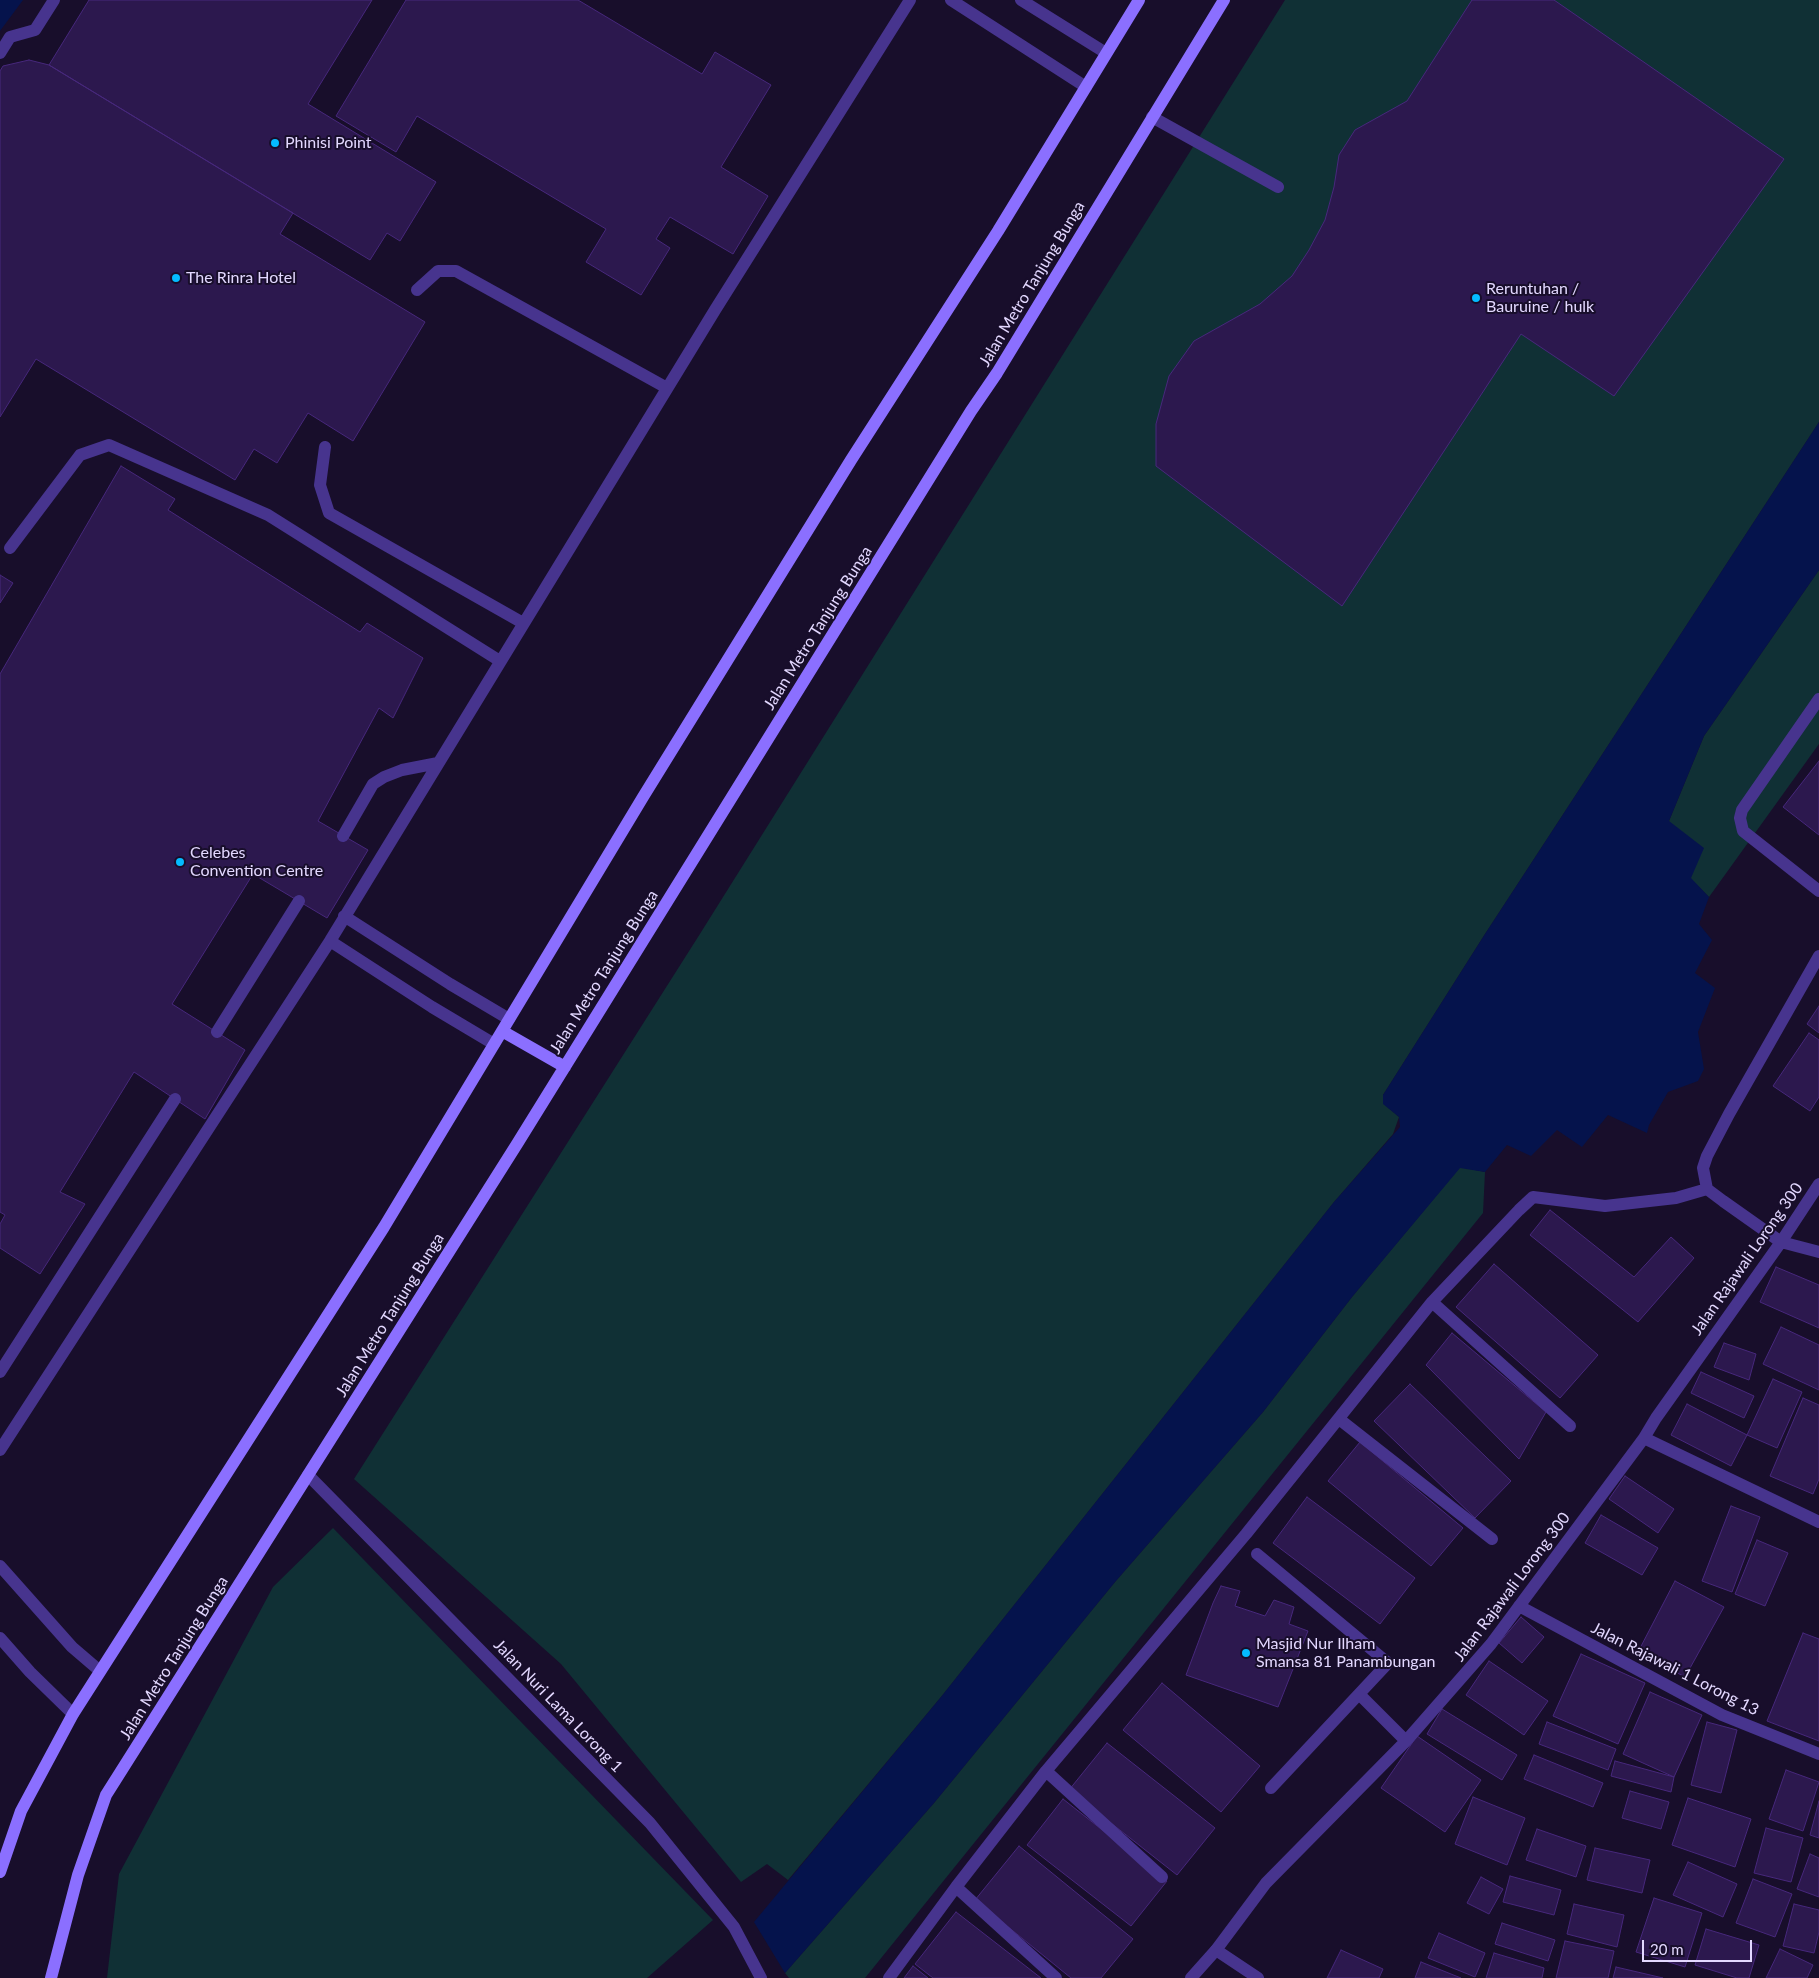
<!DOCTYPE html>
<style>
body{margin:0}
#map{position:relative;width:1819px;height:1978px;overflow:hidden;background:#180e2b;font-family:Lato,sans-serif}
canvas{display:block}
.scale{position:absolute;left:1642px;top:1940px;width:110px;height:22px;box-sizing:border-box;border:2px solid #e3d8ff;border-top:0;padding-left:6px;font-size:15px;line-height:18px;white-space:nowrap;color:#e3d8ff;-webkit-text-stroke:4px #180e2b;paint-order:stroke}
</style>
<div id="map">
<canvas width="1819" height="1978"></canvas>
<div class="scale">20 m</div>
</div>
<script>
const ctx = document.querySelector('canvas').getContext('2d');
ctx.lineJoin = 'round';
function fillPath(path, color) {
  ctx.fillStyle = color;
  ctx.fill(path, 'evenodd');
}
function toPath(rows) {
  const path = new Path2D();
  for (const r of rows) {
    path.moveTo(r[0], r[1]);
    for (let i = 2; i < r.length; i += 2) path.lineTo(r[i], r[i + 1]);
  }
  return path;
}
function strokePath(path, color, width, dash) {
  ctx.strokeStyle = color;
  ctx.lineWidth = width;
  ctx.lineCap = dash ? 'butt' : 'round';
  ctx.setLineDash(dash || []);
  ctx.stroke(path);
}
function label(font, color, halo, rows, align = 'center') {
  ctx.font = font + ' Lato,sans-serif';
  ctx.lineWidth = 4;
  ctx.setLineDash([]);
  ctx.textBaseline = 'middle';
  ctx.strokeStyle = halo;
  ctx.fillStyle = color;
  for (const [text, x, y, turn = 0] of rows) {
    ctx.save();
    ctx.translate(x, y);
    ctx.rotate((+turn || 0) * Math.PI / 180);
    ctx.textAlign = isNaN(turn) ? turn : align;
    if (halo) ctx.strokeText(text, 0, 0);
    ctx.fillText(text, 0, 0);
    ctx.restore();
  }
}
fillPath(toPath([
 [1285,0,1819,0,1819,422,1485,934,1383,1095,1384,1104,1399,1117,1393,1134,1334,1202,941,1697,788,1880,767,1864,741,1882,561,1664,354,1479,698,937],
 [1819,570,1819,744,1709,897,1691,879,1669,821,1704,736],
 [1460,1167,1485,1172,1483,1213,865,1978,789,1978,785,1973,934,1803,1115,1582,1263,1412,1352,1297],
 [333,1528,713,1920,647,1978,107,1978,119,1874,273,1587]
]), '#103035');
fillPath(toPath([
 [0,0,23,0,0,31],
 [1819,422,1819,570,1704,736,1669,821,1704,848,1691,878,1709,897,1699,924,1712,940,1695,973,1715,988,1698,1032,1704,1069,1698,1081,1668,1092,1649,1125,1647,1133,1608,1115,1582,1147,1557,1130,1531,1156,1507,1145,1485,1172,1460,1168,1352,1297,1263,1412,1115,1582,934,1803,785,1973,754,1922,941,1697,1334,1202,1400,1127,1399,1117,1383,1104,1383,1095,1485,934]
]), '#05134c');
const building = toPath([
 [89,0,372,0,308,104,436,182,400,241,387,233,370,260,49,65,89,0],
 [406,0,578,0,702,74,715,52,771,85,721,167,768,196,733,254,670,217,656,239,670,248,641,295,586,262,606,229,417,116,396,152,336,116,406,0],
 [1472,0,1554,0,1784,159,1614,396,1521,334,1342,606,1156,466,1156,424,1169,376,1194,341,1260,304,1292,276,1309,250,1325,220,1334,187,1339,155,1355,130,1407,101,1472,0],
 [29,60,49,65,293,213,280,234,425,322,353,441,308,413,277,463,254,449,235,480,36,359,0,417,0,71,3,66,29,60],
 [121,466,175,499,168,510,360,632,367,623,423,658,393,718,379,708,318,821,368,850,327,918,253,874,172,1004,245,1050,205,1119,134,1072,60,1192,85,1204,40,1274,0,1248,0,1224,5,1215,0,1212,0,674,121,466],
 [0,575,13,583,0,603,0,575],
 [1819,761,1819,835,1783,807,1819,761],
 [1819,1006,1819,1033,1807,1024,1819,1006],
 [1809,1033,1819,1040,1819,1097,1810,1111,1773,1086,1809,1033],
 [1550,1210,1634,1277,1671,1237,1694,1258,1638,1322,1530,1235,1550,1210],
 [1494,1264,1598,1355,1560,1398,1456,1307,1494,1264],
 [1776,1267,1819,1285,1819,1328,1760,1302,1776,1267],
 [1781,1327,1819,1345,1819,1390,1763,1364,1781,1327],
 [1452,1333,1546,1412,1519,1459,1426,1365,1452,1333],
 [1724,1343,1756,1354,1749,1380,1714,1367,1724,1343],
 [1701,1372,1754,1396,1744,1418,1691,1393,1701,1372],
 [1773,1379,1802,1392,1777,1448,1747,1435,1773,1379],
 [1410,1384,1511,1481,1475,1518,1374,1421,1410,1384],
 [1803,1398,1819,1405,1819,1479,1813,1494,1770,1476,1803,1398],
 [1687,1404,1747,1435,1731,1466,1671,1435,1687,1404],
 [1360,1442,1463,1528,1431,1566,1328,1481,1360,1442],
 [1625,1476,1674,1509,1658,1533,1609,1499,1625,1476],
 [1307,1497,1415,1578,1380,1624,1273,1543,1307,1497],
 [1731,1506,1760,1517,1732,1592,1702,1581,1731,1506],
 [1601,1515,1658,1548,1642,1575,1585,1543,1601,1515],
 [1757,1540,1788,1553,1765,1606,1735,1594,1757,1540],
 [1675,1581,1724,1607,1685,1677,1638,1652,1675,1581],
 [1221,1586,1240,1591,1235,1606,1265,1616,1274,1600,1294,1607,1289,1624,1308,1631,1278,1707,1186,1675,1213,1603,1221,1586],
 [1521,1617,1544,1637,1522,1663,1499,1643,1521,1617],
 [1803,1633,1819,1639,1819,1741,1767,1721,1803,1633],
 [1581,1654,1645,1683,1618,1744,1553,1716,1581,1654],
 [1489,1661,1548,1701,1524,1735,1466,1695,1489,1661],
 [1162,1683,1260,1766,1221,1812,1123,1730,1162,1683],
 [1650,1692,1702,1715,1674,1777,1623,1754,1650,1692],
 [1442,1709,1517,1755,1502,1780,1427,1734,1442,1709],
 [1547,1722,1616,1749,1608,1770,1539,1744,1547,1722],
 [1707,1722,1737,1730,1721,1793,1691,1785,1707,1722],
 [1417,1736,1481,1780,1445,1832,1381,1788,1417,1736],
 [1107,1743,1215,1828,1177,1875,1069,1790,1107,1743],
 [1534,1755,1603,1783,1593,1807,1524,1779,1534,1755],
 [1615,1761,1674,1777,1671,1792,1611,1776,1615,1761],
 [1786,1770,1819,1782,1803,1831,1769,1819,1786,1770],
 [1630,1791,1669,1802,1661,1829,1622,1818,1630,1791],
 [1473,1797,1525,1818,1507,1865,1455,1844,1473,1797],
 [1688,1798,1751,1819,1735,1867,1672,1845,1688,1798],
 [1063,1799,1167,1881,1131,1926,1027,1845,1063,1799],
 [1819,1801,1819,1838,1810,1835,1819,1801],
 [1766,1828,1803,1838,1791,1882,1754,1873,1766,1828],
 [1537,1829,1586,1846,1576,1877,1526,1860,1537,1829],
 [1019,1846,1133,1939,1101,1978,1071,1978,975,1900,1019,1846],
 [1595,1848,1650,1860,1642,1893,1587,1880,1595,1848],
 [1810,1854,1819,1858,1819,1897,1797,1889,1810,1854],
 [1688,1862,1737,1884,1723,1917,1673,1895,1688,1862],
 [1510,1876,1561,1890,1554,1915,1503,1902,1510,1876],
 [1481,1877,1503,1889,1489,1914,1467,1903,1481,1877],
 [1753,1879,1792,1894,1775,1937,1736,1923,1753,1879],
 [1654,1898,1702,1913,1685,1967,1636,1952,1654,1898],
 [1574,1904,1624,1915,1617,1947,1567,1934,1574,1904],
 [1794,1904,1819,1910,1819,1932,1814,1953,1783,1946,1794,1904],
 [956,1912,1041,1978,933,1978,915,1964,956,1912],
 [1502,1923,1555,1940,1548,1961,1495,1944,1502,1923],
 [1706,1929,1759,1945,1749,1978,1737,1978,1695,1965,1706,1929],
 [1439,1933,1485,1953,1475,1977,1428,1958,1439,1933],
 [1565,1941,1614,1951,1608,1978,1556,1978,1565,1941],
 [1780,1949,1813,1965,1807,1978,1766,1978,1780,1949],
 [1341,1950,1383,1969,1379,1978,1327,1978,1341,1950],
 [1494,1953,1544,1968,1542,1978,1486,1978,1494,1953],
 [1421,1962,1461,1978,1415,1978,1421,1962],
 [913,1966,928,1978,904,1978,913,1966],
 [1616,1967,1663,1978,1613,1978,1616,1967]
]);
fillPath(building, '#2c184e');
strokePath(building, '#47287c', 1);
strokePath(toPath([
 [951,0,1086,87],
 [1021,0,1106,53],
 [0,53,10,37,35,30,54,0],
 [1152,117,1278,187],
 [417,290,438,271,456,271,667,388],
 [325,447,320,485,329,513,523,623],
 [10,548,80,455,109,445,268,515,500,661],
 [343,836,373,784,384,777,402,770,438,763],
 [344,916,450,984,509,1019],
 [330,941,432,1007,494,1044],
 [217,1032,299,901],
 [0,1372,175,1099],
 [0,1450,330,941,715,310,910,0],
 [0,1566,72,1647,100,1671],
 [0,1638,30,1672,73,1714],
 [1216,1950,1258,1978]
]), '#47348e', 12);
strokePath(toPath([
 [1819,699,1742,810,1740,818,1743,831,1819,891],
 [1819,956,1729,1114,1707,1156,1703,1168,1707,1189,1723,1201,1781,1242,1819,1252],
 [1432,1302,1570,1426],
 [1339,1419,1492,1539],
 [1644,1438,1819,1522],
 [308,1475,650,1823,734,1927,761,1978],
 [1257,1554,1388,1663,1271,1788],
 [1519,1606,1722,1715,1819,1754],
 [1359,1694,1406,1741],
 [1046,1771,1162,1877],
 [956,1887,1056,1978],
 [889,1978,956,1887,1046,1771,1246,1534,1432,1302,1519,1210,1533,1197,1605,1206,1676,1198,1707,1189],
 [1191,1978,1216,1950,1266,1883,1406,1741,1491,1644,1644,1438,1656,1418,1781,1242,1819,1184]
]), '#47348e', 12);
strokePath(toPath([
 [502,1031,565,1067],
 [0,1872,21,1811,73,1714,384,1227,643,797,851,460,998,231,1139,0],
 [51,1978,78,1875,106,1795,517,1144,971,411,997,373,1224,0]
]), '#8b6fff', 12);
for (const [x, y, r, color] of [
 [275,143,5,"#04bbff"],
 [176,278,5,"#04bbff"],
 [1476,298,5,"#04bbff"],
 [180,862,5,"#04bbff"],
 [1246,1653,5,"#04bbff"]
]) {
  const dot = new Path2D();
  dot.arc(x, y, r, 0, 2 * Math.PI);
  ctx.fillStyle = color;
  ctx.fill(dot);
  strokePath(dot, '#180e2b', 2);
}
label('16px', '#e3d8ff', '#180e2b', [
 ["Phinisi Point",285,143],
 ["The Rinra Hotel",186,278],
 ["Reruntuhan /",1486,289],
 ["Bauruine / hulk",1486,307],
 ["Celebes",190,853],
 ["Convention Centre",190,871],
 ["Masjid Nur Ilham",1256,1644],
 ["Smansa 81 Panambungan",1256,1662]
], 'left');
label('16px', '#e3d8ff', '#180e2b', [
 ["Jalan Metro Tanjung Bunga",1032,284,-59],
 ["Jalan Metro Tanjung Bunga",818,628,-58],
 ["Jalan Metro Tanjung Bunga",604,972,-58],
 ["Jalan Rajawali Lorong 300",1747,1259,-55],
 ["Jalan Metro Tanjung Bunga",390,1315,-58],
 ["Jalan Rajawali Lorong 300",1512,1587,-53],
 ["Jalan Metro Tanjung Bunga",174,1658,-58],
 ["Jalan Rajawali 1 Lorong 13",1675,1669,27],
 ["Jalan Nuri Lama Lorong 1",558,1706,46]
]);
</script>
